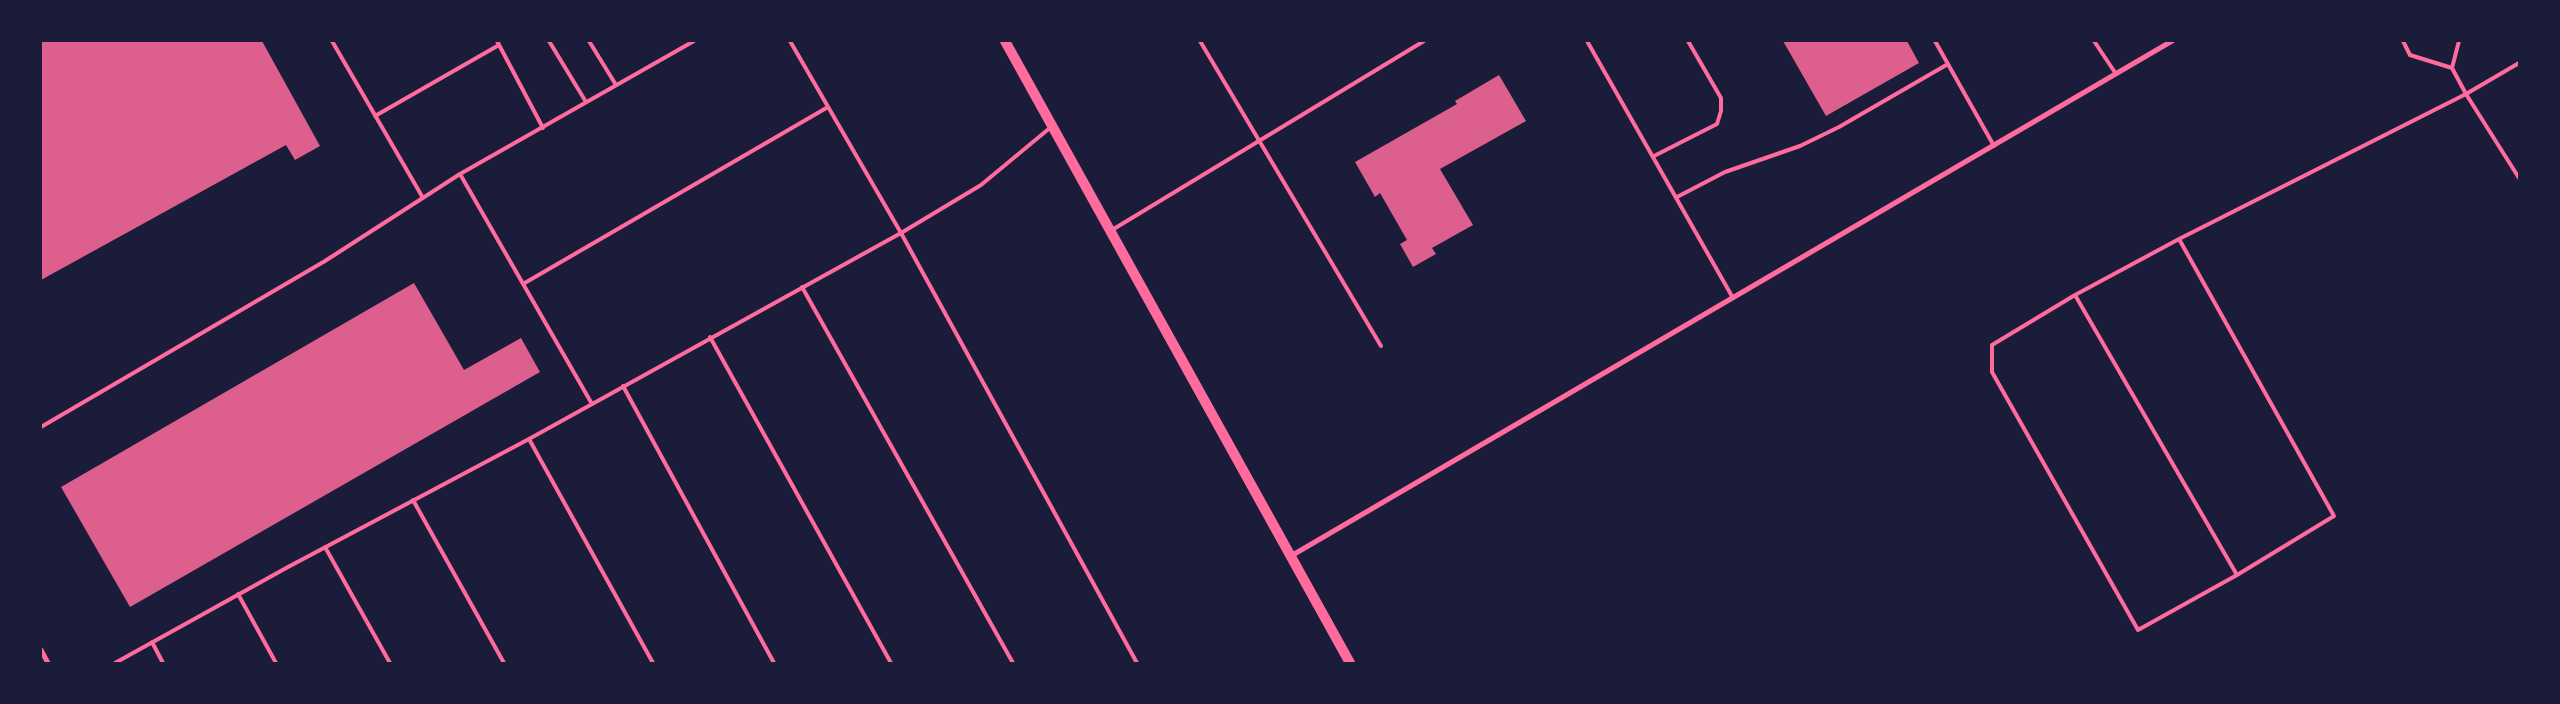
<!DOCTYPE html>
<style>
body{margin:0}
#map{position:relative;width:2560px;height:704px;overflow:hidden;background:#1b1b3a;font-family:Arial,sans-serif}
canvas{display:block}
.frame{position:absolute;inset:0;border:42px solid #1b1b3a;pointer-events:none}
</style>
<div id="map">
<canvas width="2560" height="704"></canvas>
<div class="frame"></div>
</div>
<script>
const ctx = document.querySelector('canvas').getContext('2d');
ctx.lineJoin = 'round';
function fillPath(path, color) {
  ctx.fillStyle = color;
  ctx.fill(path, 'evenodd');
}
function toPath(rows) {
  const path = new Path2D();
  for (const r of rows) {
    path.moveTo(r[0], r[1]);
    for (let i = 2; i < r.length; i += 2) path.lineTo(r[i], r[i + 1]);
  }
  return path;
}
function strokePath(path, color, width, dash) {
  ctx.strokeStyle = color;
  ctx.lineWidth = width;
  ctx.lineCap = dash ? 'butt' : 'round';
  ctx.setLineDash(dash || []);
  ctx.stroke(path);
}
fillPath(toPath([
 [41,41,262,41,320,146,295,160,286,145,41,280],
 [1783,41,1907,41,1919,63,1826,116],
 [1499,75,1526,121,1440,169,1473,225,1432,248,1436,254,1413,267,1400,244,1407,240,1380,193,1375,197,1355,162,1457,104,1455,101],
 [414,283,464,370,521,338,540,372,130,607,61,487]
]), '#dd5f8e');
strokePath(toPath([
 [332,41,423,198],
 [497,41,543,128],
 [549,41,586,102],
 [589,41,616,85],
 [790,41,901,233,1137,663],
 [1200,41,1381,346],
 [1587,41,1733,298],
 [1935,41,1994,146],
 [2094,41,2116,74],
 [2403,41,2410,55,2452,68],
 [2519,63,2466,94,2519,178],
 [375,116,499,45],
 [1654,156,1717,124,1721,111,1721,98,1688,41],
 [1677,197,1725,172,1800,146,1839,127,1948,64],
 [1112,230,1424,41],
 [2179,239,2334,516,2237,575,2138,630,1992,372,1992,345,2075,295,2179,239,2466,94,2452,68,2459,41],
 [523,284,828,107],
 [802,287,1013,663],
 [2075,295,2237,575],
 [710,337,891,663],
 [623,386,774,663],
 [592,404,460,174,694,41],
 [41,427,325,261,460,174],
 [529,439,653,663],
 [413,500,504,663],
 [325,547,390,663],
 [238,594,276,663],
 [152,642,163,663],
 [115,663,288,567,529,439,901,233,981,185,1051,127]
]), '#ff6b9d', 4);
strokePath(toPath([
 [1291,556,2172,41],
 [41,650,48,663]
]), '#ff6b9d', 5);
strokePath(toPath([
 [1005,41,1350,663]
]), '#ff6b9d', 10);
</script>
